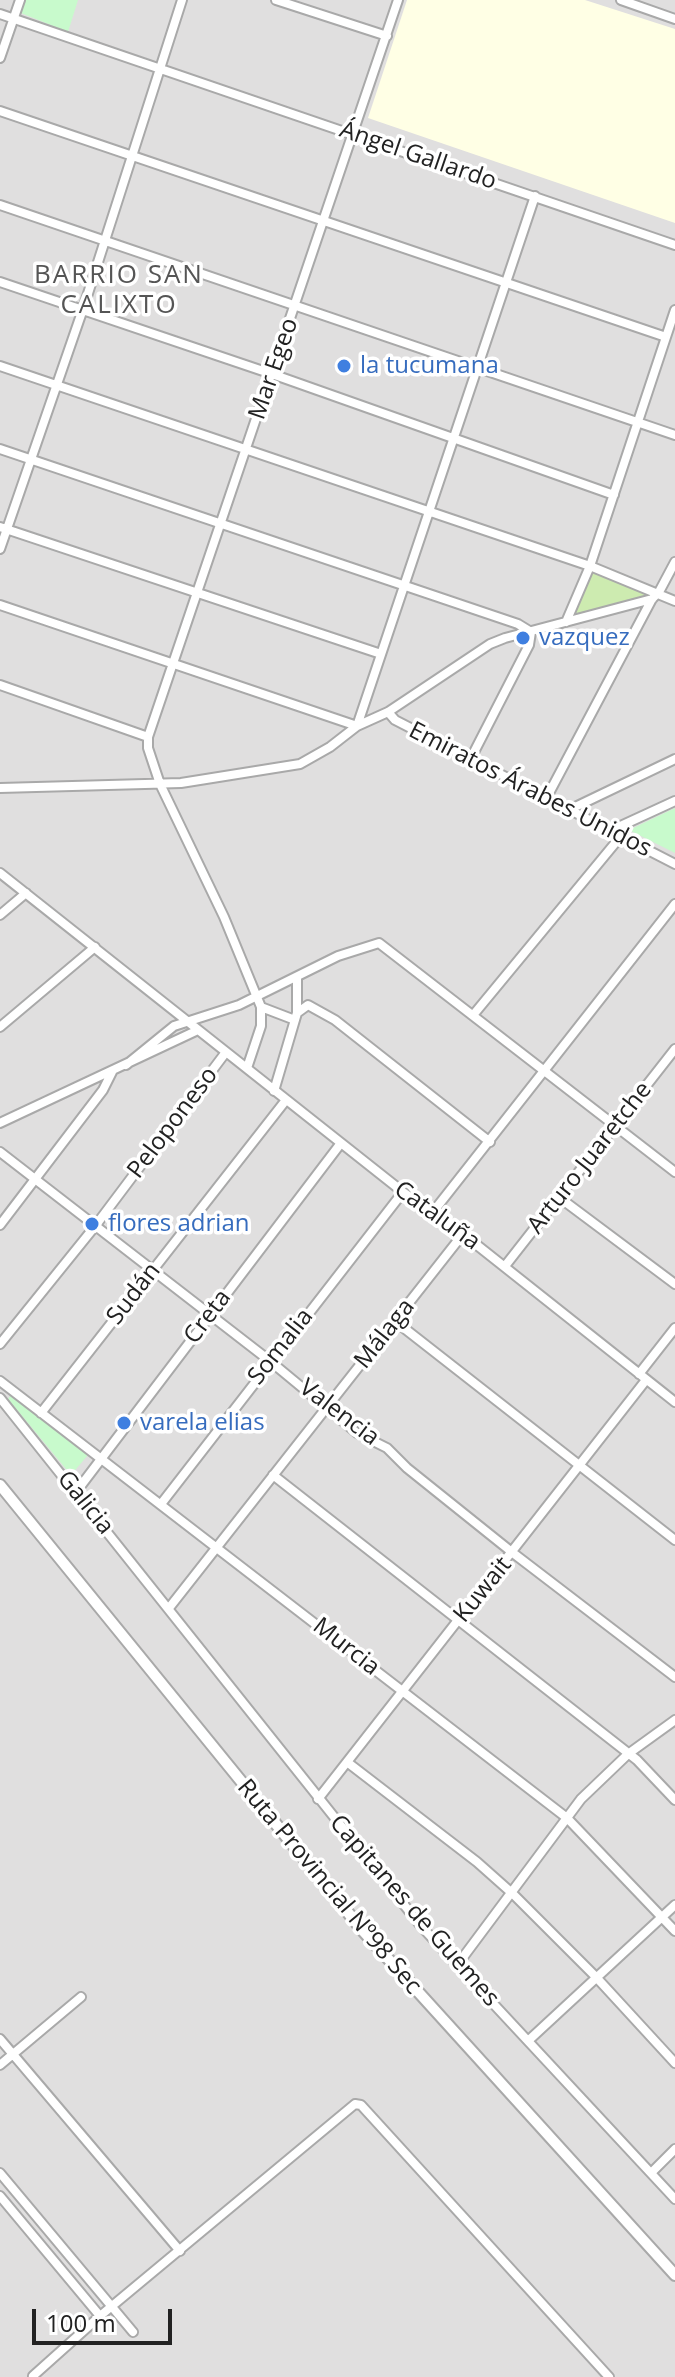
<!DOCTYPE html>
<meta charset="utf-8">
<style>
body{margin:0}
#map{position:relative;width:675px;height:2377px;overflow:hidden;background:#f2efe9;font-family:"Open Sans",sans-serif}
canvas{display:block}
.scale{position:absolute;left:32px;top:2309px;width:140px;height:36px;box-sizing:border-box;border:4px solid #222;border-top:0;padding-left:10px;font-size:24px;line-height:28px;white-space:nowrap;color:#222;-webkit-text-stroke:6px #fff;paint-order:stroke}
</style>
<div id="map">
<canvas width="675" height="2377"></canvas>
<div class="scale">100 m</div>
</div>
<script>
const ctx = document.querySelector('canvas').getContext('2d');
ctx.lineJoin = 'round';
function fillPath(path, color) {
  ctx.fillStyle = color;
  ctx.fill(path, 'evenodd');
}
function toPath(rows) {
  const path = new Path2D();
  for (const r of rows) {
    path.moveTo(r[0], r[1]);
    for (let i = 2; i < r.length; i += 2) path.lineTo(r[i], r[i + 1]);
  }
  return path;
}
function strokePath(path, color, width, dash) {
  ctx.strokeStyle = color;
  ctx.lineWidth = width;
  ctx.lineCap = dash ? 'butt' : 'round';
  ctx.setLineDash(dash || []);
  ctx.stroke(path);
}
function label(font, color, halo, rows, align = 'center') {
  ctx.font = font + ' "Open Sans",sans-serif';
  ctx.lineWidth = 7;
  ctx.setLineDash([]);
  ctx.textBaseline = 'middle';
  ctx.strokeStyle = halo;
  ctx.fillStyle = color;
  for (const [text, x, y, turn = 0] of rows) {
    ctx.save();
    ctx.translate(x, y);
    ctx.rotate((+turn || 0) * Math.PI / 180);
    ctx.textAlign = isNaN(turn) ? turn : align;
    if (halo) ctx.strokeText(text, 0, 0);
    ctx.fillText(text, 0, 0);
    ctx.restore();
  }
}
fillPath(toPath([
 [0,0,675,0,675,2377,0,2377]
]), '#e0dfdf');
fillPath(toPath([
 [407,0,585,0,675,29,675,223,368,118]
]), '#ffffe5');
fillPath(toPath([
 [591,567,658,593,652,598,567,621]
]), '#cdebb0');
fillPath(toPath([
 [20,0,78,0,68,32,16,11],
 [675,808,675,853,629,830],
 [11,1395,88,1455,71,1475,8,1399]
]), '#c8facc');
const minor = toPath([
 [276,0,387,36],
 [621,0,675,19],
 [0,14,675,245],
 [0,58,20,0],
 [0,111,666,337],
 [0,205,675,435],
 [0,282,272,374,614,495],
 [0,366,590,566,675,601],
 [0,449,518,624,531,632,529,645,470,760],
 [0,527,381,654],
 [0,549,83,309,182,0],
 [0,605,357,726],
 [566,622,590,566,675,310],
 [0,685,148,737],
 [388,712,395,720,675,864],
 [357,726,535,196],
 [0,788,181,783,300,764,330,747,357,726,388,712,490,644,505,638,652,599],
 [547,797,652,599,659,592,675,562],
 [571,809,675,759],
 [612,830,675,801],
 [0,873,403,1192,463,1234,675,1402],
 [0,915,26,893],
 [261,1007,295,1020],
 [297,1012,297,977],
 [474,1014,621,836],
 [0,1027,95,947],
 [126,1065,174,1026,239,1005,338,956,379,943,675,1172],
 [247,1068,261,1026,261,1007,224,917,160,784,148,748,148,737,398,0],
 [274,1091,297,1013,308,1005,335,1020,490,1142],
 [0,1123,198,1030],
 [0,1152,270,1361,357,1433,387,1448,407,1468,513,1553,675,1677],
 [560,1198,675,1284],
 [433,1212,675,904],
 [0,1225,103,1090,112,1072],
 [505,1266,675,1049],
 [395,1321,675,1540],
 [0,1344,96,1225,226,1052],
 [639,1374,675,1328],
 [0,1381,567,1818,675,1931],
 [0,1398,421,1926,675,2199],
 [41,1413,286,1100],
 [273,1475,637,1760,675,1800],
 [76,1492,341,1143],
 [161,1504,403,1192],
 [169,1608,463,1234],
 [347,1762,477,1862,513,1894,596,1977,675,2063],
 [318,1799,646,1380],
 [458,1964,581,1799,628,1754,675,1720],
 [0,2039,180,2251],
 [529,2040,675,1905],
 [0,2065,81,1997],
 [0,2173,133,2332],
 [651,2173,675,2149],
 [0,2196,100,2316],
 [33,2376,100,2316,355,2104,361,2105,609,2377]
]);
const tertiary = toPath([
 [0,1485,363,1931,675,2275]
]);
strokePath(minor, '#a9a9a9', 12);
strokePath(tertiary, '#a9a9a9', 14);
strokePath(minor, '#fff', 8);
strokePath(tertiary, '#fff', 10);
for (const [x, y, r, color] of [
 [344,366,8,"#3f7fe0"],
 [523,638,8,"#3f7fe0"],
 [92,1224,8,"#3f7fe0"],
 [124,1423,8,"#3f7fe0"]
]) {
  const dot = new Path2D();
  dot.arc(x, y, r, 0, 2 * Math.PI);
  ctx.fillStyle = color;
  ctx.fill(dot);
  strokePath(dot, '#fff', 3);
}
label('24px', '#222', '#fff', [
 ["Ángel Gallardo",418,156,19],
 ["Mar Egeo",274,369,-71],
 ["Emiratos Árabes Unidos",530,790,27],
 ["Peloponeso",173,1123,-53],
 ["Arturo Juaretche",590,1158,-52],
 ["Cataluña",437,1216,36],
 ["Sudán",134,1294,-52],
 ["Creta",208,1317,-53],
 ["Málaga",385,1334,-52],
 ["Somalia",281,1347,-52],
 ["Valencia",339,1413,37],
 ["Galicia",85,1503,51],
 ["Kuwait",483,1590,-51],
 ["Murcia",346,1647,38],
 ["Ruta Provincial Nº98 Sec",329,1887,50],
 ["Capitanes de Guemes",414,1911,49]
]);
label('24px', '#366cbe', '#fff', [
 ["la tucumana",360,366],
 ["vazquez",539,638],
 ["flores adrian",108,1224],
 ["varela elias",140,1423]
], 'left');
ctx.letterSpacing = '2px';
label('26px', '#555', '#fff', [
 ["BARRIO SAN",119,276],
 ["CALIXTO",119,306]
]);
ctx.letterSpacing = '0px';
</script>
